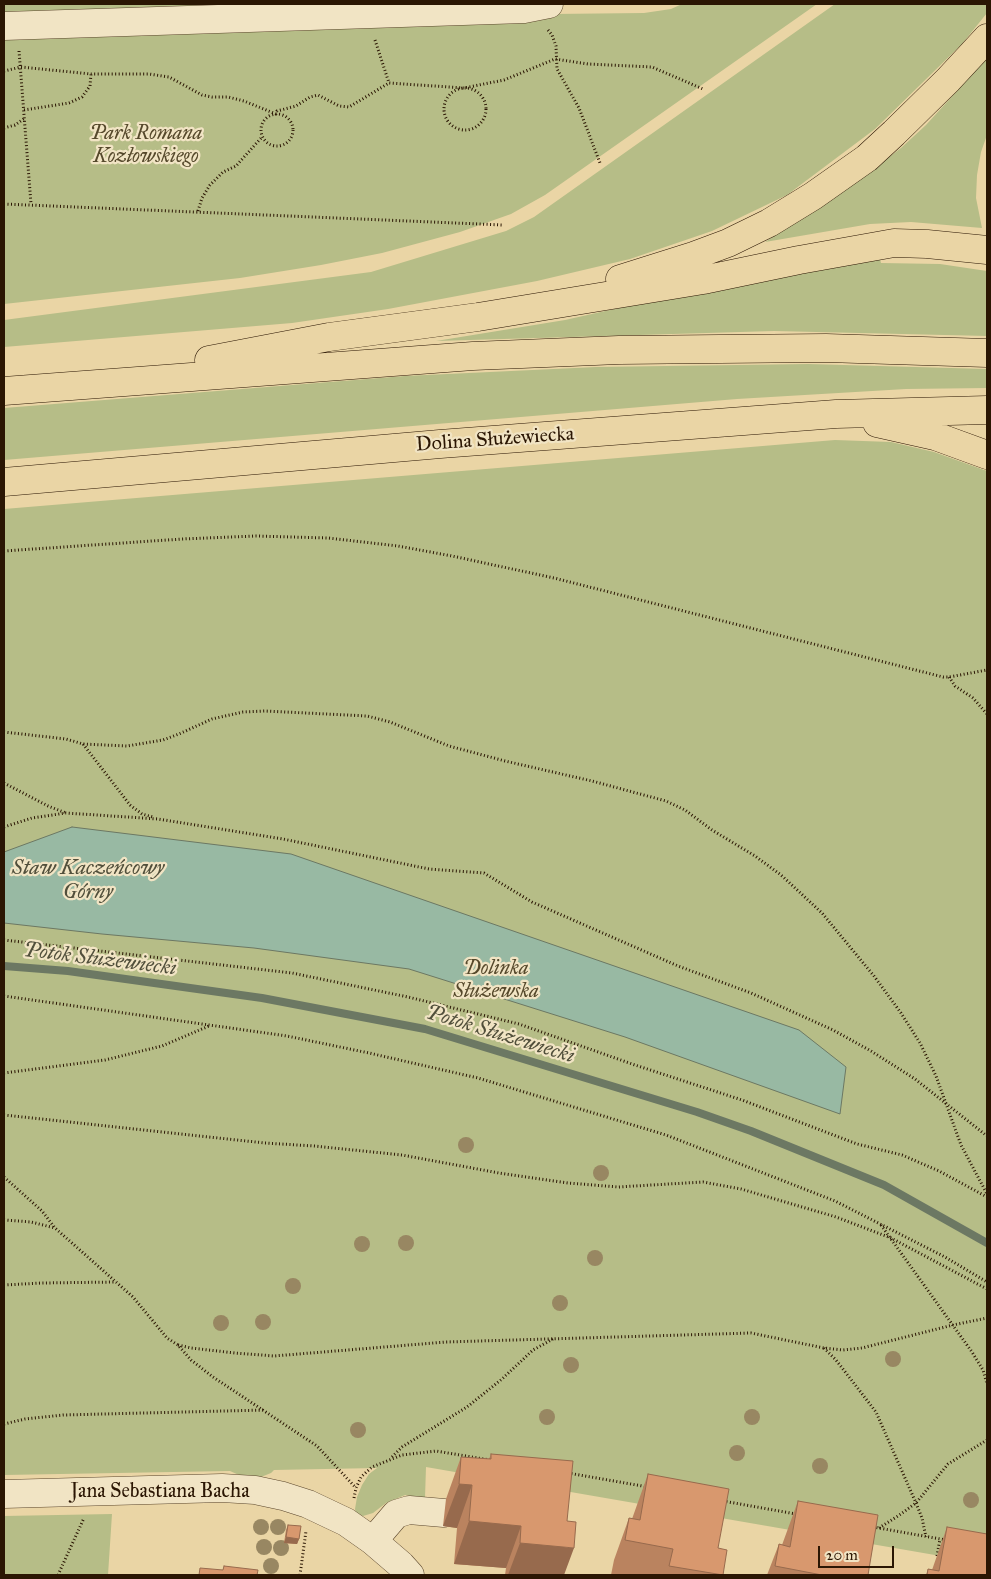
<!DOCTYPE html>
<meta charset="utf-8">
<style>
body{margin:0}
#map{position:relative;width:991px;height:1579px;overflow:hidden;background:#ead5a5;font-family:"IM FELL Great Primer",serif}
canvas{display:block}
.frame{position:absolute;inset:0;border:5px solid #2b1603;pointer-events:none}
.scale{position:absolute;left:818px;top:1546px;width:76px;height:22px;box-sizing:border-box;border:2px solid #2b1603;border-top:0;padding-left:6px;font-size:15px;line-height:18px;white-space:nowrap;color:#2b1603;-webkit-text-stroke:4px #f1e4c4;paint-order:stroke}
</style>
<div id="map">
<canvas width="991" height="1579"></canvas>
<div class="frame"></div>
<div class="scale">20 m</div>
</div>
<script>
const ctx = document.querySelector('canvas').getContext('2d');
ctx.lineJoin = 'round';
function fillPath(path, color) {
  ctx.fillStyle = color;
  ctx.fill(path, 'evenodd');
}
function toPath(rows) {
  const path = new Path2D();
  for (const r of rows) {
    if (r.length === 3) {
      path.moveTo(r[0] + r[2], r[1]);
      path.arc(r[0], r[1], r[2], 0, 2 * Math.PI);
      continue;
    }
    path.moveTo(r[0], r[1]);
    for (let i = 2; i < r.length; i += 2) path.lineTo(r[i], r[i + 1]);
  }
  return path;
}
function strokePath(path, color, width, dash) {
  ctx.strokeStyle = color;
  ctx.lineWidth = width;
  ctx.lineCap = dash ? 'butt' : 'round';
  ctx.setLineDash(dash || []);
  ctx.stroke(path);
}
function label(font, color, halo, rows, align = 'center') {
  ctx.font = font + ' "IM FELL Great Primer",serif';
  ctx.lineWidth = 4.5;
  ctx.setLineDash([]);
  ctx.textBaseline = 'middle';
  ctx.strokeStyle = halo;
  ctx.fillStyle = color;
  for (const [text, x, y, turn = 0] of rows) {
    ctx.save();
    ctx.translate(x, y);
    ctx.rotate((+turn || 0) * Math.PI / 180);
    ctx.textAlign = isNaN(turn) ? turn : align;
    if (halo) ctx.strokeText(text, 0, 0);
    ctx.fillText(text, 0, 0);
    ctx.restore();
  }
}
fillPath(toPath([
 [4,4,540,4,553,14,644,13,671,9,682,4,817,4,545,195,511,214,460,232,382,253,321,265,240,278,4,304],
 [835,4,987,4,987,13,962,44,875,129,787,195,712,231,630,259,537,281,388,309,292,323,4,347,4,320,371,272,506,231,534,217],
 [987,58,987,135,981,152,977,175,976,198,982,228,911,222,870,224,765,242,806,216,855,183,901,148,926,125],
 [880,259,881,263,940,264,987,271,987,336,774,331,436,341,565,320,713,287],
 [808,364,987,369,987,388,906,389,737,399,4,460,4,408,405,376,596,367],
 [835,440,891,442,934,452,987,471,987,1564,426,1467,425,1498,405,1495,386,1503,373,1513,363,1516,356,1514,355,1509,357,1497,362,1485,369,1474,377,1468,274,1470,271,1473,261,1477,239,1475,230,1471,4,1475,4,509],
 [112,1514,108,1575,4,1575,4,1516]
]), '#b6bd87');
const water = toPath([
 [72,827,291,854,799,1030,846,1067,840,1114,625,1037,409,969,254,948,102,934,4,923,4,852,72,827]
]);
fillPath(water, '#98b9a3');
strokePath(water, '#6c7863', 1);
strokePath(toPath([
 [4,966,68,971,262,998,425,1029,697,1112,751,1131,884,1185,987,1243]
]), '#6c7863', 8);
const minor = toPath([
 [4,26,524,9,549,4],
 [4,1494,222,1488,255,1490,283,1496,308,1504,346,1522,373,1541,401,1565,410,1575],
 [373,1541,396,1514,409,1510,444,1513]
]);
const major = toPath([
 [620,279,693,256,728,243,769,223,813,196,867,158,894,133,948,80,987,38],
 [209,360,329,337,478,317,703,280,799,260,894,243,927,244,987,250],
 [4,391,473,356,619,350,719,349,826,348,987,353],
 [877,423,935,436,987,455],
 [4,482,440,444,836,414,987,410]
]);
strokePath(minor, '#5b462c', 29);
strokePath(major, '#2b1603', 29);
strokePath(toPath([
 [548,30,552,35,556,46,557,69,579,108,600,163],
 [375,40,389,83,464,88,504,80,555,59,588,64,652,67,703,89],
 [19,51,31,204],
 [4,71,21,67,91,74,149,74,169,77,202,95,212,97,228,97,244,101,276,114,277,111,296,106,310,97,318,95,339,106,349,107,389,83],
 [465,109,21],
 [24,110,69,103,82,97,90,86,91,74],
 [277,130,16],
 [4,128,15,125,25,118],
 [4,204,503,225],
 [198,211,202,198,210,185,223,172,236,166,262,137],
 [4,551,182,539,256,536,328,538,398,546,452,556,554,578,943,677,949,677,987,670],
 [949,677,955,686,973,698,987,714],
 [4,732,66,739,83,744,127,746,163,740,179,734,212,719,243,712,265,711,367,716,390,722,449,746,505,761,592,781,666,801,685,810,712,830,755,856,781,875,822,913,874,976,901,1013,920,1043,936,1076,961,1145,987,1194],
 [83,744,130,805,142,814,153,817],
 [4,783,48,806,66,813],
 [4,827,32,818,66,813,158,819,283,839,429,869,484,873,532,902,678,966,751,993,833,1030,871,1051,915,1079,987,1136],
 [4,940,292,973,408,997,519,1024,635,1065,742,1100,857,1144,902,1155,939,1171,987,1197],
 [4,996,287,1036,369,1053,478,1078,666,1135,835,1201,945,1257,987,1282],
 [4,1073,105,1060,162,1046,209,1026],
 [4,1115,265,1143,314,1146,402,1155,499,1173,568,1183,618,1187,703,1182,741,1189,836,1217,891,1238,987,1289],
 [4,1177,42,1211,55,1228,133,1297,167,1338,178,1345,191,1360,213,1377,317,1446,356,1488],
 [4,1220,31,1222,55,1228],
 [881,1225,972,1352,983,1370,987,1384],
 [4,1285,42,1283,116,1282],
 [178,1345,191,1348,235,1353,274,1356,446,1342,751,1333,824,1348,843,1350,862,1348,953,1325,987,1318],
 [824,1348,836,1360,876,1412,916,1503,922,1518,926,1537],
 [4,1424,25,1419,63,1415,265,1410],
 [392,1457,402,1447,467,1407,502,1379,533,1350,553,1339],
 [568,1473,648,1487],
 [354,1498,356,1488,361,1477,372,1467,402,1455,436,1451,490,1460],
 [723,1501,796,1514],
 [873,1527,946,1540],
 [879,1528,898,1516,916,1503,948,1464,987,1440],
 [937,1556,940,1539],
 [58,1575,84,1518],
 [300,1575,306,1531]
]), '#2b1603', 3, [1, 2.5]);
strokePath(minor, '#f1e4c4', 28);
strokePath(major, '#ead5a5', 28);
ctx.fillStyle = '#988762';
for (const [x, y] of [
 [466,1145],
 [601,1173],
 [406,1243],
 [362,1244],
 [595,1258],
 [293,1286],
 [560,1303],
 [263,1322],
 [221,1323],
 [893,1359],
 [571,1365],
 [547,1417],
 [752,1417],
 [358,1430],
 [737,1453],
 [820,1466],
 [971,1500],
 [261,1527],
 [278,1527],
 [264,1547],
 [281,1548],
 [271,1566]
]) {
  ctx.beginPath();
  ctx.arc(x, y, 8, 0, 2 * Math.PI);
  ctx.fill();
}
fillPath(toPath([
 [491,1454,567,1521,564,1575,505,1575,506,1568,454,1564,457,1528,443,1526,446,1499,461,1457,489,1459],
 [648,1474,718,1548,723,1575,611,1575,614,1560,629,1518,632,1519],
 [798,1501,868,1575,872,1575,767,1575,779,1544,782,1545],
 [288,1525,299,1539,297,1544,284,1543,286,1530],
 [947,1527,987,1575,926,1575,928,1569,932,1570]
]), '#ba835f');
fillPath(toPath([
 [459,1484,472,1485,457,1528,443,1526],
 [469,1521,521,1526,506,1568,454,1564],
 [286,1537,299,1539,297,1544,284,1543],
 [520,1543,574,1548,564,1575,508,1575]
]), '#976a4d');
const building = toPath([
 [491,1454,573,1461,567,1521,576,1522,574,1548,520,1543,521,1526,469,1521,472,1485,459,1484,461,1457,491,1459,491,1454],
 [648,1474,729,1489,718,1548,727,1550,723,1575,669,1566,673,1549,625,1540,629,1518,640,1520,648,1474],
 [798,1501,878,1515,868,1575,872,1575,822,1575,775,1566,779,1544,790,1547,798,1501],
 [288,1525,301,1526,299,1539,286,1537,288,1525],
 [947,1527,987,1534,987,1575,927,1575,928,1569,939,1571,947,1527],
 [224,1566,258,1570,257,1575,199,1575,200,1568,223,1570,224,1566]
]);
fillPath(building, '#d8986e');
strokePath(building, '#976a4d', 1);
label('italic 20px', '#55482b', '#f1e4c4', [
 ["Park Romana",146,134],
 ["Kozłowskiego",146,157],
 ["Dolinka",496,969],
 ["Służewska",496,992]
]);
label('20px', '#2b1603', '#f1e4c4', [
 ["Dolina Służewiecka",495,440,-4],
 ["Jana Sebastiana Bacha",160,1492]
]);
label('italic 21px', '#514f3b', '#f1e4c4', [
 ["Staw Kaczeńcowy",88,869],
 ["Górny",88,893],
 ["Potok Służewiecki",100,960,7],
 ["Potok Służewiecki",500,1035,17]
]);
</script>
